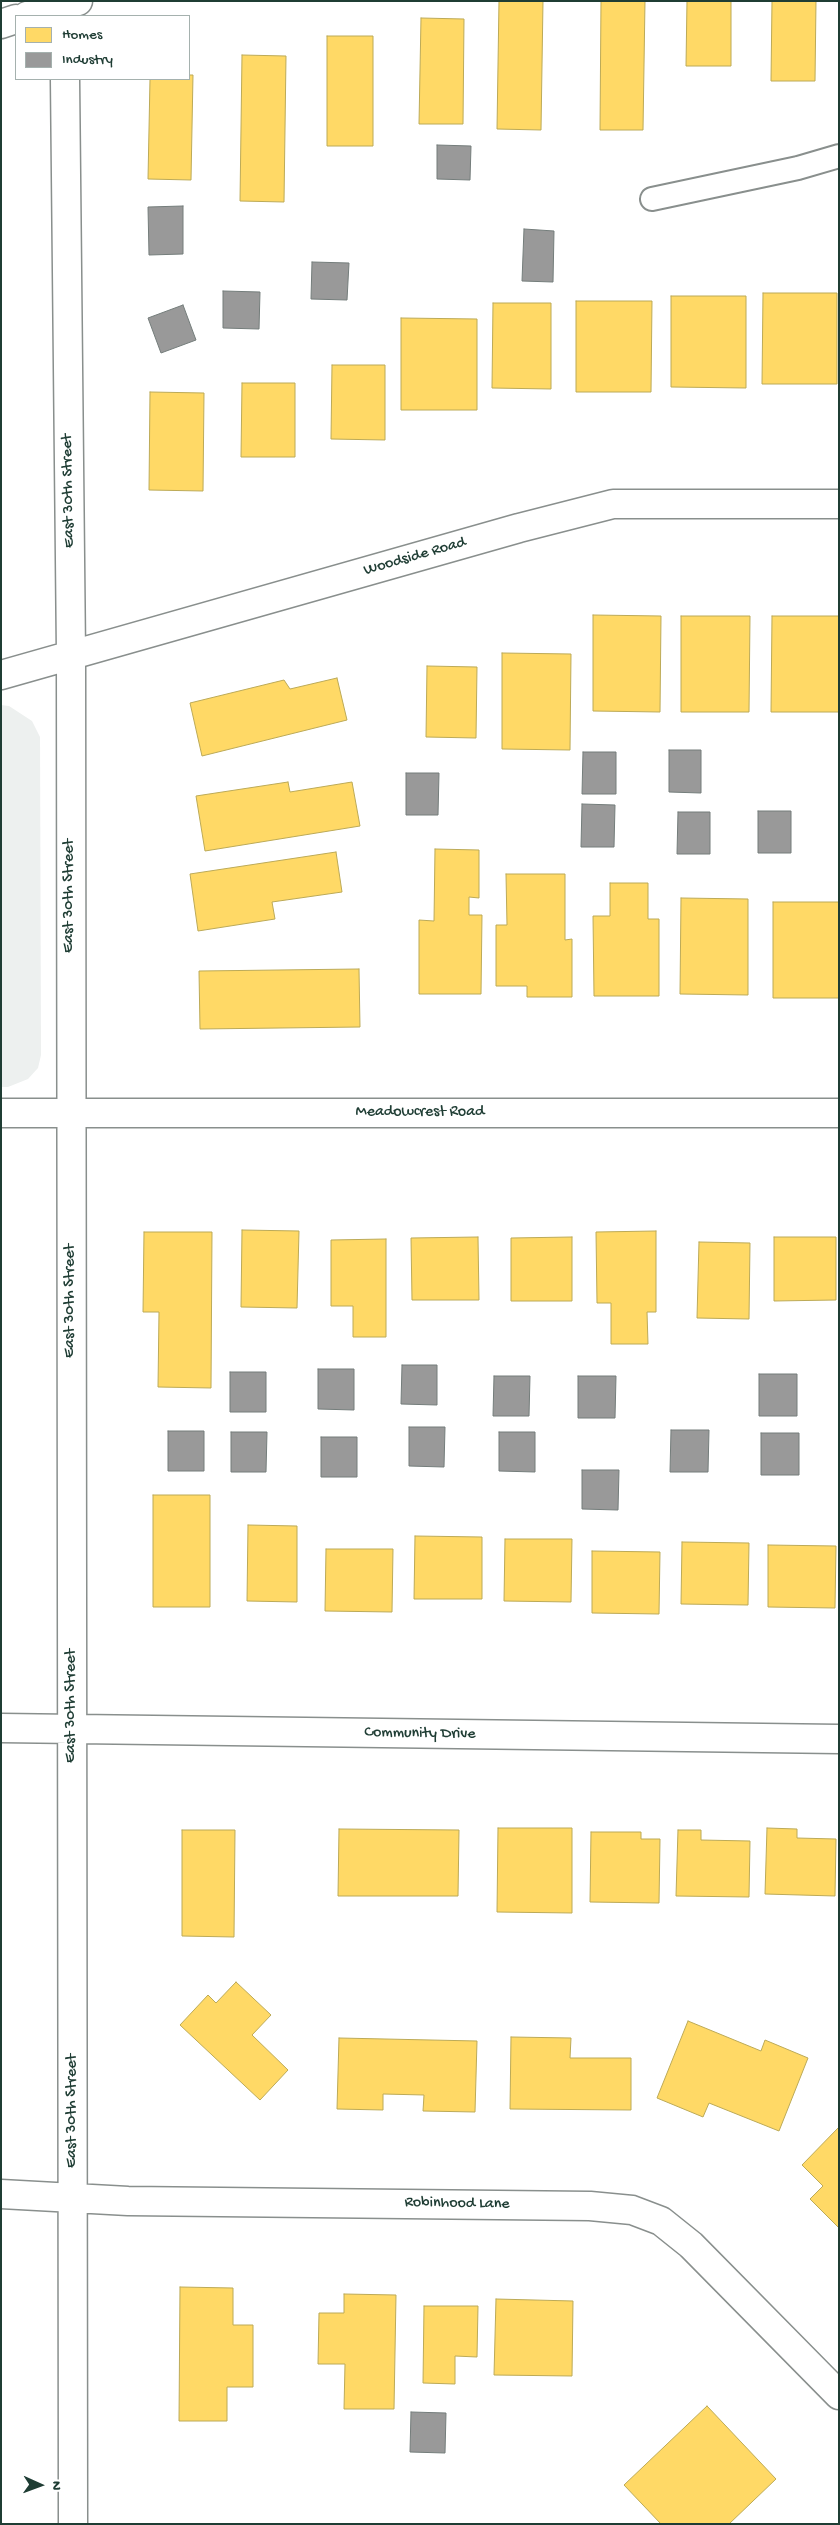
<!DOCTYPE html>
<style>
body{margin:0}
#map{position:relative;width:840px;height:2525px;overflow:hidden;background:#fff;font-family:"Gochi Hand",sans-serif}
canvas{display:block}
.frame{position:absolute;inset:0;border:2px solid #1f3d34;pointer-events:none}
.legend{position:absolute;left:15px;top:15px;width:175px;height:65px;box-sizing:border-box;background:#fff;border:1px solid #a5b1ae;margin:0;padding:6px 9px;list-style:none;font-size:15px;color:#1f3d34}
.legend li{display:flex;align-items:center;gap:10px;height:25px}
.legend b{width:25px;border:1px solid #a5b1ae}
.north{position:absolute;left:15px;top:2460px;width:50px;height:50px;-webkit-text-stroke:4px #fff;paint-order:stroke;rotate:92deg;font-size:14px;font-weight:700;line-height:20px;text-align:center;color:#1f3d34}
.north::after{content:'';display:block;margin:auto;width:18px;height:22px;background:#1f3d34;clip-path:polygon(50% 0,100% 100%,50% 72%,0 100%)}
</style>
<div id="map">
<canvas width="840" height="2525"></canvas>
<div class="frame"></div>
<ul class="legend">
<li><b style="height:14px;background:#ffd966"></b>Homes</li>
<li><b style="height:14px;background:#999"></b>Industry</li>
</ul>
<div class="north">N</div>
</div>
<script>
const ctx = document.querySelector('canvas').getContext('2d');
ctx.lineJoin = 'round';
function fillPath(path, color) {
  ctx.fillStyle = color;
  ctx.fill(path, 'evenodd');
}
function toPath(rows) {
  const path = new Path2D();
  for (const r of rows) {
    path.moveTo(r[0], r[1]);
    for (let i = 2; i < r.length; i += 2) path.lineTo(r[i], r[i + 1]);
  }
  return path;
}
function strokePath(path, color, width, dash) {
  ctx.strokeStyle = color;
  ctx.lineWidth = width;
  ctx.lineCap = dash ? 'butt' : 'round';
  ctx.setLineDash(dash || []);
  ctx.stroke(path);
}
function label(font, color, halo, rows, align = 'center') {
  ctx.font = font + ' "Gochi Hand",sans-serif';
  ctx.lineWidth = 5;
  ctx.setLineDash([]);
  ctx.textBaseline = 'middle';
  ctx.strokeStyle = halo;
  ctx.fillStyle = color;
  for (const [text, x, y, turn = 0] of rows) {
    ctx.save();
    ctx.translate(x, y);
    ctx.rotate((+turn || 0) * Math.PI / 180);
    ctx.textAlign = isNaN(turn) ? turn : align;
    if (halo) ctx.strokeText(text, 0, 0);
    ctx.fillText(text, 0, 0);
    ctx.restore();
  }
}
fillPath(toPath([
 [1,705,9,706,32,721,40,737,41,1055,38,1068,28,1079,8,1087,1,1087]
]), '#edf0ef');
const homes = toPath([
 [499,1,543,1,541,130,497,129,499,1],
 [601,1,645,1,643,130,600,130,601,1],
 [687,1,731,1,731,66,686,66,687,1],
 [772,1,816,1,815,81,771,81,772,1],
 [421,18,464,19,463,124,419,124,421,18],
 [327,36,373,36,373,146,327,146,327,36],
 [242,55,286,56,284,202,240,201,242,55],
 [189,75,193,75,191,180,148,179,150,79,189,79,189,75],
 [763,293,837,293,837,384,762,384,763,293],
 [671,296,746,296,746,388,671,387,671,296],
 [576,301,652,301,651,392,576,392,576,301],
 [493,303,551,303,551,389,492,388,493,303],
 [401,318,477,319,477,410,401,410,401,318],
 [332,365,385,365,385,440,331,439,332,365],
 [242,383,295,383,295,457,241,457,242,383],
 [150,392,204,393,203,491,149,490,150,392],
 [593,615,661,616,660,712,593,711,593,615],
 [681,616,750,616,749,712,681,712,681,616],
 [772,616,839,616,839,712,771,712,772,616],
 [502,653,571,654,570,750,502,749,502,653],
 [427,666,477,667,476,738,426,737,427,666],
 [337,678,347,720,202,756,190,703,284,680,290,689,337,678],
 [288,782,290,792,352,782,360,826,205,851,196,796,288,782],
 [435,849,479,850,479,898,469,897,469,915,482,915,481,994,419,994,419,920,434,921,435,849],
 [336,852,342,892,272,902,275,919,198,931,190,874,336,852],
 [506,874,565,874,565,940,572,939,572,997,527,997,527,986,496,986,496,925,507,925,506,874],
 [610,883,648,883,648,919,659,919,659,996,594,996,593,916,610,916,610,883],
 [681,898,748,899,748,995,680,994,681,898],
 [773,902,839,902,839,998,773,998,773,902],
 [359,969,360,1027,200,1029,199,971,359,969],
 [242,1230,299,1231,297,1308,241,1307,242,1230],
 [656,1231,656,1312,647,1312,648,1344,611,1344,611,1303,597,1303,596,1232,656,1231],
 [144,1232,212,1232,211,1388,158,1387,159,1312,143,1312,144,1232],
 [478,1237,479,1300,412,1300,411,1238,478,1237],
 [572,1237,572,1301,511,1301,511,1238,572,1237],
 [774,1237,836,1237,836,1300,774,1301,774,1237],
 [386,1239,386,1337,353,1337,353,1306,331,1306,331,1240,386,1239],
 [699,1242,750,1243,749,1319,697,1318,699,1242],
 [153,1495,210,1495,210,1607,153,1607,153,1495],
 [248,1525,297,1526,297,1602,247,1601,248,1525],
 [415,1536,482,1537,482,1599,414,1599,415,1536],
 [505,1539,572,1539,571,1602,504,1601,505,1539],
 [682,1542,749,1543,748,1605,681,1604,682,1542],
 [768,1545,836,1546,835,1608,768,1607,768,1545],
 [326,1549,393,1549,392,1612,325,1611,326,1549],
 [592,1551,660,1552,659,1614,592,1613,592,1551],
 [498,1828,572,1828,572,1913,497,1912,498,1828],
 [767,1828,797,1829,797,1838,836,1839,835,1896,765,1894,767,1828],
 [339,1829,459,1830,458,1896,338,1896,339,1829],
 [182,1830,235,1830,234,1937,182,1936,182,1830],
 [678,1830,701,1830,701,1840,750,1841,749,1897,676,1896,678,1830],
 [591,1832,641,1832,641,1839,660,1839,659,1903,590,1902,591,1832],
 [236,1982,271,2015,252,2035,288,2070,260,2100,180,2025,208,1995,216,2003,236,1982],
 [688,2021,761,2051,765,2040,808,2058,779,2131,709,2103,703,2117,657,2098,688,2021],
 [511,2037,571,2038,570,2058,631,2058,631,2110,510,2109,511,2037],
 [339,2038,477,2041,475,2112,423,2111,424,2095,383,2094,383,2110,337,2109,339,2038],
 [839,2127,839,2228,810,2199,823,2186,802,2165,839,2127],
 [180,2287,233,2288,233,2325,253,2325,253,2387,227,2387,227,2421,179,2421,180,2287],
 [344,2294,396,2295,394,2409,344,2409,345,2364,318,2364,319,2313,344,2313,344,2294],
 [496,2299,573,2301,572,2376,494,2375,496,2299],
 [424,2306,478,2306,477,2357,455,2356,455,2384,423,2383,424,2306],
 [707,2406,776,2479,729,2524,661,2524,624,2485,707,2406]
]);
fillPath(homes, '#ffd966');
strokePath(homes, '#bcaa57', 1);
const industry = toPath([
 [437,145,471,146,470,180,437,179,437,145],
 [183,206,183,254,149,255,148,207,183,206],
 [524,229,554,231,553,282,522,281,524,229],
 [312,262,349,263,347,300,311,299,312,262],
 [223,291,260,292,259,329,223,328,223,291],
 [183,305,196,340,161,353,148,318,183,305],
 [669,750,701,750,701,793,669,792,669,750],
 [583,752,616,752,616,794,582,794,583,752],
 [406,773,439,773,438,815,406,815,406,773],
 [582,804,615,805,614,847,581,847,582,804],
 [758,811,791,811,791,853,758,853,758,811],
 [678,812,710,812,710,854,677,854,678,812],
 [402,1365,437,1365,437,1405,401,1404,402,1365],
 [318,1369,354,1369,354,1410,318,1409,318,1369],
 [230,1372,266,1372,266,1412,230,1412,230,1372],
 [759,1374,797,1374,797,1416,759,1416,759,1374],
 [494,1376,530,1376,529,1416,493,1416,494,1376],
 [578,1376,616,1376,615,1418,578,1418,578,1376],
 [409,1427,445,1427,444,1467,409,1466,409,1427],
 [671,1430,709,1430,708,1472,670,1472,671,1430],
 [168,1431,204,1431,204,1471,168,1471,168,1431],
 [231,1432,267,1432,266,1472,231,1472,231,1432],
 [499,1432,535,1432,535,1472,499,1471,499,1432],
 [761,1433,799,1433,799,1475,761,1475,761,1433],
 [321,1437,357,1437,357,1477,321,1477,321,1437],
 [582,1470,619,1470,618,1510,582,1509,582,1470],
 [411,2412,446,2413,445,2453,410,2452,411,2412]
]);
fillPath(industry, '#999');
strokePath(industry, '#747d7b', 1);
const service = toPath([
 [652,199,798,168,839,156]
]);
const minor = toPath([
 [65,79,71,654,73,2524],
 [1,675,519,528,613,504,839,504],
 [1,1113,839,1113],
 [1,1728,839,1739],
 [1,2194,128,2201,590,2206,632,2210,661,2221,691,2245,839,2395]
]);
const primary = toPath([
 [27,16,78,1],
 [1,24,16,19]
]);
strokePath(service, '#898f8d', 26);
strokePath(minor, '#898f8d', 31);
strokePath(primary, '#898f8d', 31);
strokePath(service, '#fff', 22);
strokePath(minor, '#fff', 28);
strokePath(primary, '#fff', 28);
label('16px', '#1f3d34', '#fff', [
 ["East 30th Street",69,491,-91],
 ["Woodside Road",415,557,-16],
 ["East 30th Street",70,896,-90],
 ["Meadowcrest Road",420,1113],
 ["East 30th Street",71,1301,-90],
 ["East 30th Street",72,1706,-90],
 ["Community Drive",420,1734,1],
 ["East 30th Street",73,2111,-90],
 ["Robinhood Lane",457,2204,1]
]);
</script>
